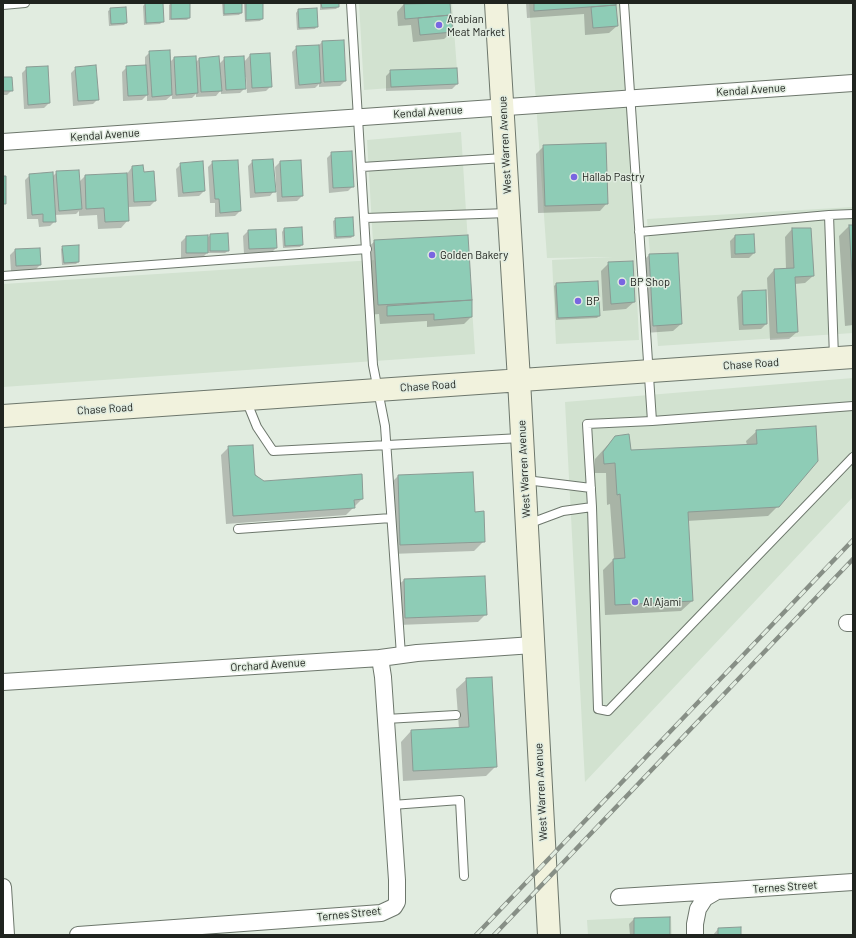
<!DOCTYPE html>
<style>
body{margin:0}
#map{position:relative;width:856px;height:938px;overflow:hidden;background:#e1ece0;font-family:Barlow,sans-serif}
canvas{display:block}
.frame{position:absolute;inset:0;border:4px solid #20241f;pointer-events:none}
</style>
<div id="map">
<canvas width="856" height="938"></canvas>
<div class="frame"></div>
</div>
<script>
const ctx = document.querySelector('canvas').getContext('2d');
ctx.lineJoin = 'round';
function fillPath(path, color) {
  ctx.fillStyle = color;
  ctx.fill(path, 'evenodd');
}
function toPath(rows) {
  const path = new Path2D();
  for (const r of rows) {
    path.moveTo(r[0], r[1]);
    for (let i = 2; i < r.length; i += 2) path.lineTo(r[i], r[i + 1]);
  }
  return path;
}
function strokePath(path, color, width, dash) {
  ctx.strokeStyle = color;
  ctx.lineWidth = width;
  ctx.lineCap = dash ? 'butt' : 'round';
  ctx.setLineDash(dash || []);
  ctx.stroke(path);
}
function label(font, color, halo, rows, align = 'center') {
  ctx.font = font + ' Barlow,sans-serif';
  ctx.lineWidth = 3;
  ctx.setLineDash([]);
  ctx.textBaseline = 'middle';
  ctx.strokeStyle = halo;
  ctx.fillStyle = color;
  for (const [text, x, y, turn = 0] of rows) {
    ctx.save();
    ctx.translate(x, y);
    ctx.rotate((+turn || 0) * Math.PI / 180);
    ctx.textAlign = isNaN(turn) ? turn : align;
    if (halo) ctx.strokeText(text, 0, 0);
    ctx.fillText(text, 0, 0);
    ctx.restore();
  }
}
fillPath(toPath([
 [359,3,452,3,458,83,364,90],
 [529,3,623,3,639,340,556,344,552,260,613,257,547,258],
 [461,132,475,354,3,387,3,284,374,260,367,140],
 [853,207,853,333,658,346,647,219],
 [853,378,853,497,585,782,565,402],
 [671,916,672,935,588,935,587,920]
]), '#d2e2d0');
fillPath(toPath([
 [171,3,189,3,189,18,187,20,169,20,169,5],
 [222,3,241,3,241,13,239,15,223,16],
 [262,3,262,19,260,21,245,22,244,4],
 [320,3,338,3,338,7,336,9,320,10],
 [423,3,449,3,452,32,444,39,413,42,411,25,398,26,397,12,404,4],
 [526,3,615,3,617,26,609,33,585,35,584,14,527,18],
 [145,4,163,21,160,24,144,25,143,6],
 [111,9,126,23,124,25,109,26,108,11],
 [298,10,317,26,315,29,297,30,296,13],
 [322,42,345,81,340,86,319,87,319,84,315,88,295,89,292,52,297,47,318,46],
 [150,52,169,63,174,58,195,63,199,59,219,64,225,58,244,62,250,55,271,86,266,91,247,93,246,77,244,77,245,88,240,93,221,94,221,90,216,96,196,97,196,94,192,98,172,99,172,95,166,100,147,101,147,95,142,100,123,101,122,72,127,67,145,66,145,57],
 [27,68,49,103,44,108,24,109,22,73],
 [76,68,98,99,93,104,73,106,71,73],
 [391,71,457,84,452,89,386,91,386,76],
 [3,78,12,90,7,95,3,95],
 [544,146,607,203,600,211,538,213,536,154],
 [332,153,353,186,348,191,329,193,327,158],
 [253,161,274,191,270,196,250,198,248,166],
 [213,162,240,211,235,216,215,217,215,203,210,203,208,167],
 [280,162,302,196,297,201,277,202,275,167],
 [181,164,204,191,199,196,178,197,176,169],
 [132,167,143,173,155,201,150,206,128,207,128,220,121,228,98,229,97,215,79,216,79,211,76,214,54,215,55,221,50,226,39,227,38,219,27,219,25,180,30,175,52,177,57,172,79,182,85,176,127,174],
 [336,219,353,236,351,238,334,239,333,221],
 [849,226,853,226,853,325,845,326,839,236],
 [284,229,302,245,300,247,283,248,282,232],
 [792,229,813,276,805,283,795,284,797,332,789,339,770,340,767,278,774,270,786,269,785,237],
 [248,231,276,248,271,253,244,254,243,236],
 [210,235,228,251,225,253,208,253,208,252,202,258,181,258,181,242,186,237,207,238],
 [753,235,754,253,749,258,731,258,730,241,735,236],
 [467,236,471,317,464,324,427,327,427,321,380,324,379,314,368,315,364,251,375,241],
 [63,247,78,262,76,264,62,265,61,249],
 [15,250,40,265,35,270,11,271,10,255],
 [677,254,681,324,673,331,645,333,641,263,649,255],
 [609,263,634,302,626,309,603,311,601,271],
 [556,284,599,316,597,318,556,320,554,286],
 [742,292,766,324,761,329,739,330,737,297],
 [757,431,778,506,768,516,687,521,692,601,681,611,605,615,603,570,614,559,610,504,607,505,606,473,594,473,595,459,615,437,630,451,747,445,746,441],
 [229,447,263,482,362,499,346,515,226,524,221,455],
 [398,476,474,513,484,541,474,551,391,554,388,486],
 [404,580,486,614,478,622,398,625,396,587],
 [467,679,496,766,486,776,403,781,401,742,411,731,459,729,456,689],
 [634,919,669,935,630,935,629,924],
 [718,929,740,935,713,935]
]), '#0003');
const building = toPath([
 [145,3,163,3,164,22,146,23,145,3],
 [171,3,190,3,190,18,171,19,171,3],
 [224,3,242,3,242,13,224,14,224,3],
 [246,3,263,3,263,19,246,20,246,3],
 [321,3,339,3,339,7,322,8,321,3],
 [450,3,451,15,405,19,404,4,450,3],
 [534,3,616,3,616,5,534,11,534,3],
 [616,5,618,26,593,28,591,7,616,5],
 [126,7,127,23,111,24,110,8,126,7],
 [317,8,318,27,299,28,298,9,317,8],
 [451,15,453,32,420,35,418,18,451,15],
 [344,40,346,81,324,82,322,41,344,40],
 [319,45,321,83,299,85,296,46,319,45],
 [170,50,172,95,152,97,149,51,170,50],
 [270,53,272,87,252,88,250,54,270,53],
 [196,56,198,93,176,95,174,57,196,56],
 [219,56,222,91,201,92,199,58,219,56],
 [244,56,246,89,226,90,224,57,244,56],
 [96,65,99,100,78,101,75,67,96,65],
 [146,65,148,95,128,96,126,66,146,65],
 [48,66,50,103,28,105,26,67,48,66],
 [457,68,458,84,391,87,390,70,457,68],
 [3,77,12,77,13,91,3,91,3,77],
 [606,143,608,204,545,206,543,145,606,143],
 [352,151,354,187,333,188,331,152,352,151],
 [273,159,276,192,255,193,252,160,273,159],
 [238,160,241,211,220,213,219,199,215,199,212,161,238,160],
 [301,160,303,196,282,197,280,161,301,160],
 [203,161,205,191,183,193,180,163,203,161],
 [143,165,144,172,154,171,156,201,134,202,132,166,143,165],
 [79,170,82,209,59,211,56,171,79,170],
 [53,172,56,222,43,222,43,214,32,215,29,174,53,172],
 [127,173,129,221,105,222,104,208,86,209,85,175,127,173],
 [3,176,6,176,6,204,3,204,3,176],
 [353,217,354,236,336,237,335,218,353,217],
 [849,225,853,225,853,290,849,225],
 [302,227,303,245,285,246,284,228,302,227],
 [792,228,811,228,814,276,795,277,798,332,777,333,774,269,794,268,792,228],
 [276,229,277,248,249,249,248,230,276,229],
 [228,233,229,251,210,251,210,234,228,233],
 [754,234,755,253,735,254,735,235,754,234],
 [208,235,208,253,186,253,186,236,208,235],
 [468,235,472,300,378,305,374,240,468,235],
 [79,245,79,262,64,263,62,246,79,245],
 [40,248,41,265,16,266,15,249,40,248],
 [678,253,682,324,653,326,649,254,678,253],
 [633,261,635,302,611,304,608,262,633,261],
 [598,281,600,316,558,318,556,283,598,281],
 [766,290,767,324,743,325,742,291,766,290],
 [472,300,472,317,434,320,434,314,387,316,387,306,472,300],
 [816,426,818,461,779,507,688,512,693,601,615,605,613,559,625,558,620,494,617,495,615,463,604,464,603,452,615,436,629,434,631,450,757,444,756,430,816,426],
 [253,445,255,475,264,481,362,474,363,499,354,500,355,508,233,516,228,446,253,445],
 [473,472,475,512,484,511,485,542,400,545,398,475,473,472],
 [485,576,487,615,405,618,404,579,485,576],
 [492,677,497,767,413,771,411,730,469,727,466,678,492,677],
 [670,917,670,935,634,935,634,918,670,917],
 [741,927,741,935,718,935,718,928,741,927]
]);
fillPath(building, '#8eccb6');
strokePath(building, '#8b9b94', 1);
const lane = toPath([
 [351,3,373,365,385,426,401,655],
 [624,3,652,421,853,406],
 [3,5,25,3],
 [362,167,504,158],
 [829,215,853,214],
 [365,218,508,213],
 [639,232,829,215,834,357],
 [3,276,367,249],
 [246,400,257,427,273,451,521,438],
 [526,480,591,488],
 [592,507,587,424,652,421],
 [528,524,563,511,592,507,598,709,608,711,853,457],
 [238,529,391,518],
 [386,719,456,715],
 [392,805,460,800,464,876]
]);
const street = toPath([
 [3,142,853,83],
 [847,623,853,623],
 [3,682,380,658,417,653,533,645],
 [3,887,6,935],
 [619,897,716,891],
 [78,935,381,913,394,907,397,902,397,880,383,677,380,658],
 [695,935,695,924,698,909,705,898,717,891,853,882]
]);
const secondary = toPath([
 [496,3,519,380,549,935],
 [3,416,853,357]
]);
strokePath(lane, '#6d776c', 10);
strokePath(street, '#6d776c', 18);
strokePath(secondary, '#6d776c', 24);
strokePath(lane, '#fff', 8);
strokePath(street, '#fff', 16);
strokePath(secondary, '#f1f2dd', 22);
const rail = toPath([
 [476,935,853,540],
 [494,935,853,559]
]);
strokePath(rail, '#878f86', 4.5);
strokePath(rail, '#e1ece0', 3, [9]);
for (const [x, y, r, color] of [
 [439,25,4,"#7966e1"],
 [574,177,4,"#7966e1"],
 [432,255,4,"#7966e1"],
 [622,282,4,"#7966e1"],
 [578,301,4,"#7966e1"],
 [635,602,4,"#7966e1"]
]) {
  const dot = new Path2D();
  dot.arc(x, y, r, 0, 2 * Math.PI);
  ctx.fillStyle = color;
  ctx.fill(dot);
  strokePath(dot, '#e1ece0', 1.5);
}
label('11px', '#20241f', '#e1ece0', [
 ["Arabian",447,19],
 ["Meat Market",447,32],
 ["Hallab Pastry",582,177],
 ["Golden Bakery",440,255],
 ["BP Shop",630,282],
 ["BP",586,301],
 ["Al Ajami",643,602]
], 'left');
label('11px', '#20241f', '#e1ece0', [
 ["Kendal Avenue",751,90,-4],
 ["Kendal Avenue",428,112,-4],
 ["Kendal Avenue",105,135,-4],
 ["West Warren Avenue",505,145,-93],
 ["Chase Road",751,364,-4],
 ["Chase Road",428,386,-4],
 ["Chase Road",105,409,-4],
 ["West Warren Avenue",524,469,-93],
 ["Orchard Avenue",268,665,-4],
 ["West Warren Avenue",541,792,-93],
 ["Ternes Street",785,887,-4],
 ["Ternes Street",349,914,-6]
]);
</script>
